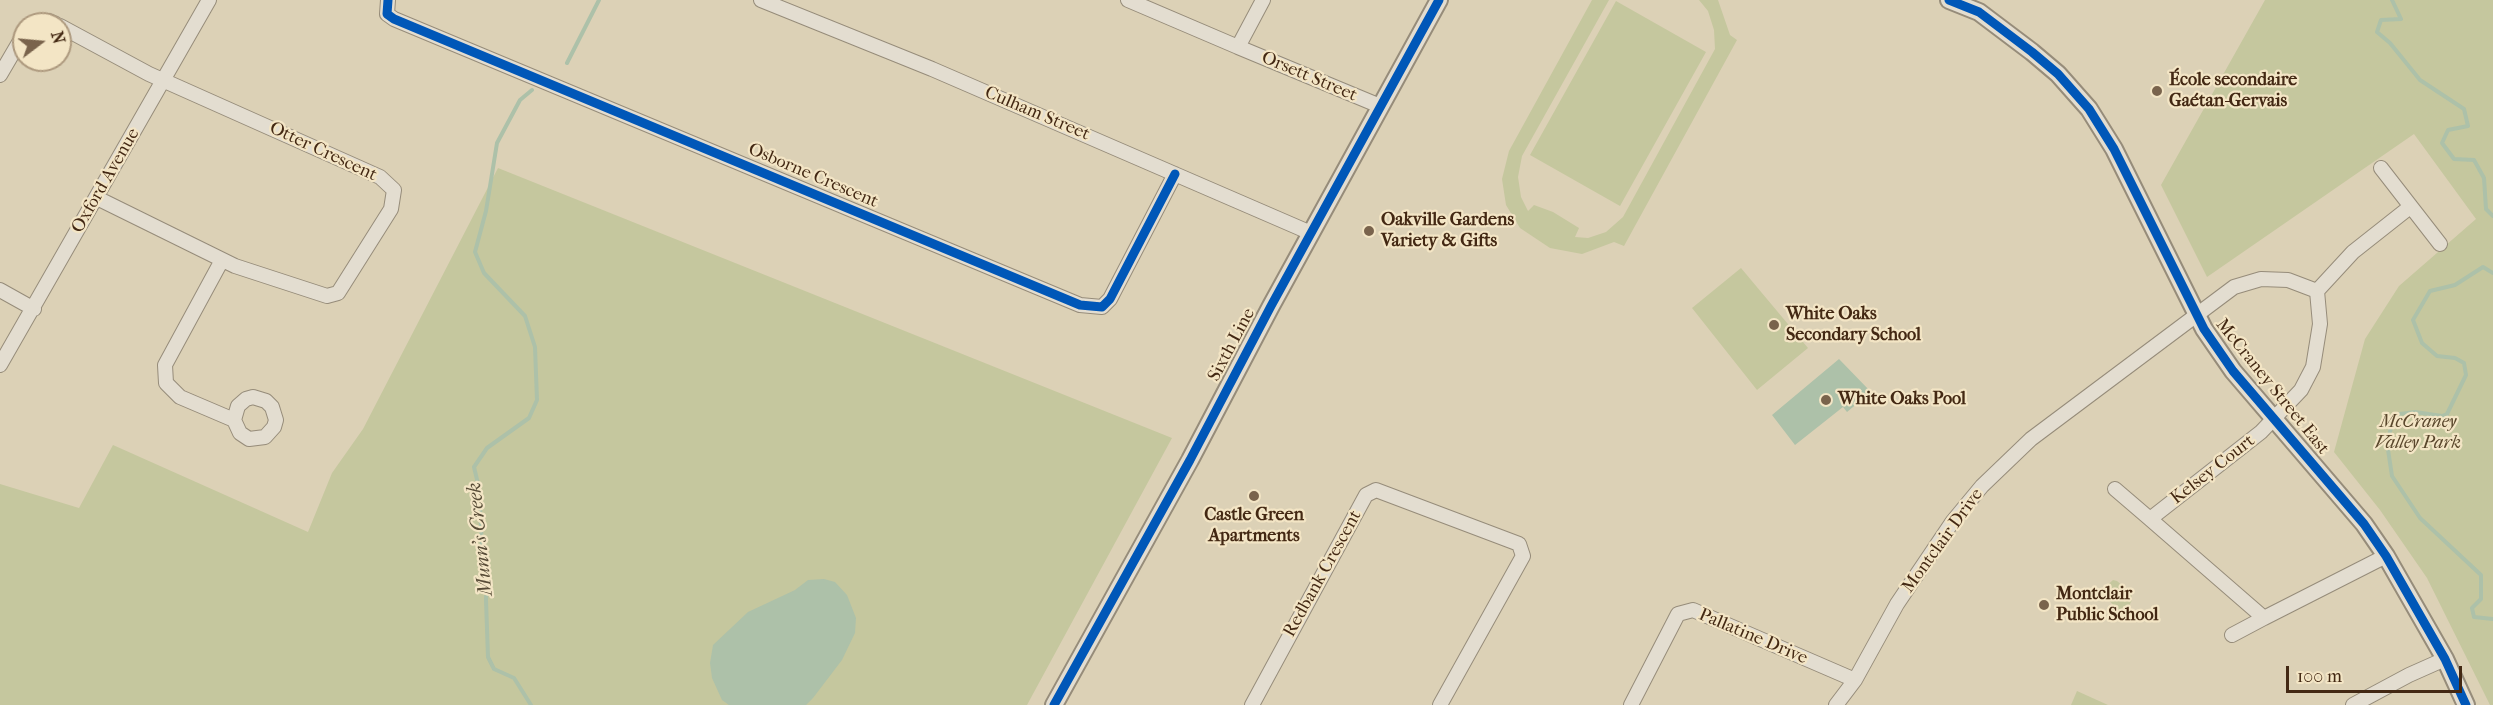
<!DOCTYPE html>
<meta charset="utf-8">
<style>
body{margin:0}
#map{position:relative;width:2493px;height:705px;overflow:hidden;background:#dcd1b6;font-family:"IM FELL French Canon",serif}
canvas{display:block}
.north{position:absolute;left:12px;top:12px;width:60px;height:60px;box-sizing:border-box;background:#f3e5c5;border:2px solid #ad997e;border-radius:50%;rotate:74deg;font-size:16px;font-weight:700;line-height:24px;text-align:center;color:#432813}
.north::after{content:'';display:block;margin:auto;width:21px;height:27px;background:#79634c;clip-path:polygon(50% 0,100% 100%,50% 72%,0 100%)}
.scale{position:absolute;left:2286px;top:666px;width:176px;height:27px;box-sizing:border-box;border:3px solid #432813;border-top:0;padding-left:8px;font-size:18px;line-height:21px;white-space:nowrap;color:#432813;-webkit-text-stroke:4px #f3e5c5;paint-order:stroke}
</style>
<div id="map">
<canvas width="2493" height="705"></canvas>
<div class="north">N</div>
<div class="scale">100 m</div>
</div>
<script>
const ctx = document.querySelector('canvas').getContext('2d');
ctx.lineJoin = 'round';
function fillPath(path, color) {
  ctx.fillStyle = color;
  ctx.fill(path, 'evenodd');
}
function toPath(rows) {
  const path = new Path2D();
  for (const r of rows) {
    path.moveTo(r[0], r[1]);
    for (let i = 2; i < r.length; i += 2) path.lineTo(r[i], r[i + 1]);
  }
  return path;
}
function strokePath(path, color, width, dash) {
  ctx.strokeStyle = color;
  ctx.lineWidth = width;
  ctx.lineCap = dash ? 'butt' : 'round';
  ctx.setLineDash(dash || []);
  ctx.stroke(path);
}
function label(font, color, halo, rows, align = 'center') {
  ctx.font = font + ' "IM FELL French Canon",serif';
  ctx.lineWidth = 4.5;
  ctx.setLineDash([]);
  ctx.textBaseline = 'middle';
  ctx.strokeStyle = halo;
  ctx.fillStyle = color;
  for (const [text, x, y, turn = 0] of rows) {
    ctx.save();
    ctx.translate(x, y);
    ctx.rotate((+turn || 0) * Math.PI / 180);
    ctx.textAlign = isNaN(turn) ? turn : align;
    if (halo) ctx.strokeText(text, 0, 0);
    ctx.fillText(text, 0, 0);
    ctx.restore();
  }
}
fillPath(toPath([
 [1592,0,1609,0,1522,156,1518,177,1521,197,1528,211,1534,205,1553,212,1579,228,1575,237,1588,238,1606,232,1623,217,1715,49,1714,30,1708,11,1699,0,1718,0,1730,35,1737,40,1624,246,1614,242,1582,254,1550,248,1520,228,1506,205,1502,179,1509,151],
 [2265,0,2493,0,2493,705,2490,705,2427,578,2380,510,2334,452,2365,339,2399,286,2476,219,2414,134,2207,277,2161,185],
 [1616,1,1706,52,1620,206,1530,155],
 [498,168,1172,438,1027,705,0,705,0,484,79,508,113,445,308,532,332,473,363,429],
 [1741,268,1808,348,1757,390,1692,308],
 [2113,580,2117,581,2131,593,2132,600,2128,608,2123,610,2118,610,2103,594,2102,590],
 [2077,691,2108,705,2071,705]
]), '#c5c79e');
fillPath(toPath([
 [1839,359,1871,392,1847,412,1843,407,1795,445,1772,415],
 [824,579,835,582,847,595,856,618,855,633,842,660,813,698,806,705,729,705,722,700,712,678,710,663,713,645,748,612,795,590,808,580]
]), '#adc1a9');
strokePath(toPath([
 [2392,0,2401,19,2381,20,2377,32,2390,43,2420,80,2464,109,2468,126,2448,130,2442,143,2454,159,2474,160,2484,178,2486,209,2493,216],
 [567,63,599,0],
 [2493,273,2483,267,2455,285,2430,291,2413,320,2422,343,2437,356,2455,358,2464,363,2466,375,2447,414,2442,416,2415,412,2400,414,2391,428,2387,443,2392,476,2420,518,2481,575,2481,599,2472,608,2474,617,2493,619],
 [531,705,514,678,494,669,488,657,486,600,487,579,482,547,479,488,474,467,487,448,529,418,537,400,535,347,525,316,484,273,475,252,486,211,497,143,520,100,532,90]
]), '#adc1a9', 4);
const minor = toPath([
 [388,0,387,14,394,19,1080,305,1102,307,1110,299,1175,174],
 [761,0,932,69,1311,233],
 [1128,0,1238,47],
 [1263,0,1238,47,1380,106],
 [34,24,49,21,56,24],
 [60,26,149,74,380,177,394,190,391,209,338,293,327,296,235,266,97,198],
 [0,75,24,34],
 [2381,168,2440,244],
 [222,260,165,365,166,383,180,397,234,420,240,433,249,439,265,437,274,427,276,420,272,407,266,401,253,397,246,399,238,406,234,420],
 [0,290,34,309],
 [2317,291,2320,324,2313,367,2301,390,2261,432,2150,519,2264,618,2386,556],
 [0,365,209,0],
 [2115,489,2150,519],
 [2232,635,2264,618],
 [1252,705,1366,495,1376,490,1519,544,1523,556,1440,705],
 [1631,705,1678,614,1693,610,1855,680],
 [1836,705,1855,680,1897,604,1953,521,1982,486,2031,439,2234,287,2261,279,2288,280,2317,291,2353,252,2410,207],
 [2353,705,2409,675,2445,659]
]);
const tertiary = toPath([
 [1949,0,1979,12,2032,52,2058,74,2089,109,2114,149,2204,329,2233,371,2364,524,2386,556,2445,659,2466,705],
 [1054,705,1190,460,1271,306,1439,0]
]);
strokePath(minor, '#968c7a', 16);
strokePath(tertiary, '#968c7a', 20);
strokePath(minor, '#e3ddd0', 14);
strokePath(tertiary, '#e3ddd0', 16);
strokePath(toPath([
 [388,0,387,14,394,19,1080,305,1102,307,1110,299,1175,174],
 [1949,0,1979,12,2032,52,2058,74,2089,109,2114,149,2204,329,2233,371,2364,524,2386,556,2445,659,2466,705],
 [1054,705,1190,460,1271,306,1439,0]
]), '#0057b8', 9);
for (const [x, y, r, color] of [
 [2157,91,6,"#79634c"],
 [1369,231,6,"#79634c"],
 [1774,325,6,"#79634c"],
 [1826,400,6,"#79634c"],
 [1254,496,6,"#79634c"],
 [2044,605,6,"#79634c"]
]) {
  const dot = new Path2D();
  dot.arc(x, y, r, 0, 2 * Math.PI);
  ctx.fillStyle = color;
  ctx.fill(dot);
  strokePath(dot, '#f3e5c5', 2);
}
label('18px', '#432813', '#f3e5c5', [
 ["Orsett Street",1309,77,23],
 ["Culham Street",1037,114,23],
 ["Otter Crescent",323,152,25],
 ["Osborne Crescent",813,176,23],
 ["Oxford Avenue",106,181,-60],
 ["Sixth Line",1232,345,-62],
 ["McCraney Street East",2272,387,51],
 ["Kelsey Court",2213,470,-38],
 ["Montclair Drive",1943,541,-54],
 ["Redbank Crescent",1323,574,-61],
 ["Pallatine Drive",1753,637,23]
]);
label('bold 18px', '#432813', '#f3e5c5', [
 ["École secondaire",2169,81],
 ["Gaétan-Gervais",2169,102],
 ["Oakville Gardens",1381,221],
 ["Variety & Gifts",1381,242],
 ["White Oaks",1786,315],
 ["Secondary School",1786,336],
 ["White Oaks Pool",1838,400],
 ["Castle Green",1254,516,"center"],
 ["Apartments",1254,537,"center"],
 ["Montclair",2056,595],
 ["Public School",2056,616]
], 'left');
label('italic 18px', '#59462b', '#f3e5c5', [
 ["McCraney",2418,423],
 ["Valley Park",2418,444]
]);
label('italic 20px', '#584c37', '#f3e5c5', [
 ["Munn's Creek",481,539,-96]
]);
</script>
